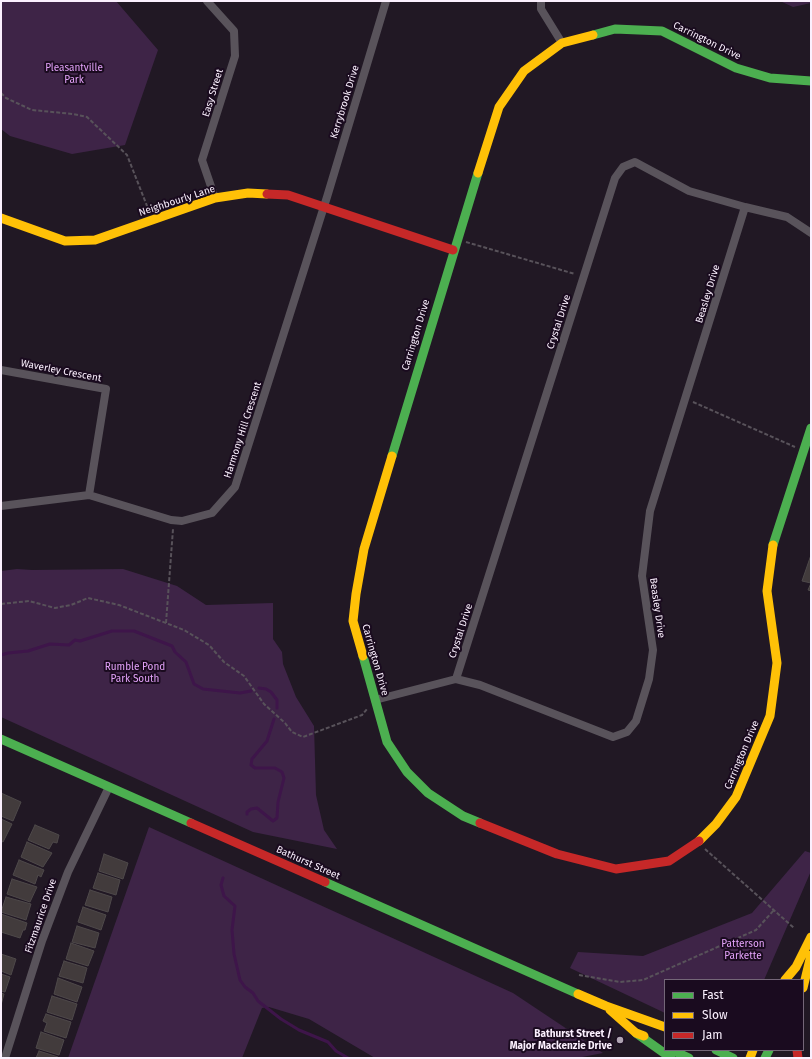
<!DOCTYPE html>
<style>
body{margin:0}
#map{position:relative;width:812px;height:1059px;overflow:hidden;background:#211824;font-family:"Fira Sans",sans-serif}
canvas{display:block}
.frame{position:absolute;inset:0;border:2px solid #fbf0fe;pointer-events:none}
.legend{position:absolute;left:664px;top:979px;width:140px;height:72px;box-sizing:border-box;background:#1a0b1f;border:1px solid #746778;margin:0;padding:5px 7px;list-style:none;font-size:12px;color:#fbf0fe}
.legend li{display:flex;align-items:center;gap:8px;height:20px}
.legend b{width:20px;border:1px solid #746778}
</style>
<div id="map">
<canvas width="812" height="1059"></canvas>
<div class="frame"></div>
<ul class="legend">
<li><b style="height:5px;background:#4caf50"></b>Fast</li>
<li><b style="height:5px;background:#ffc107"></b>Slow</li>
<li><b style="height:5px;background:#c62828"></b>Jam</li>
</ul>
</div>
<script>
const ctx = document.querySelector('canvas').getContext('2d');
ctx.lineJoin = 'round';
function fillPath(path, color) {
  ctx.fillStyle = color;
  ctx.fill(path, 'evenodd');
}
function toPath(rows) {
  const path = new Path2D();
  for (const r of rows) {
    path.moveTo(r[0], r[1]);
    for (let i = 2; i < r.length; i += 2) path.lineTo(r[i], r[i + 1]);
  }
  return path;
}
function strokePath(path, color, width, dash) {
  ctx.strokeStyle = color;
  ctx.lineWidth = width;
  ctx.lineCap = dash ? 'butt' : 'round';
  ctx.setLineDash(dash || []);
  ctx.stroke(path);
}
function label(font, color, halo, rows, align = 'center') {
  ctx.font = font + ' "Fira Sans",sans-serif';
  ctx.lineWidth = 4;
  ctx.setLineDash([]);
  ctx.textBaseline = 'middle';
  ctx.strokeStyle = halo;
  ctx.fillStyle = color;
  for (const [text, x, y, turn = 0] of rows) {
    ctx.save();
    ctx.translate(x, y);
    ctx.rotate((+turn || 0) * Math.PI / 180);
    ctx.textAlign = isNaN(turn) ? turn : align;
    if (halo) ctx.strokeText(text, 0, 0);
    ctx.fillText(text, 0, 0);
    ctx.restore();
  }
}
fillPath(toPath([
 [1,1,116,1,158,50,125,145,72,154,10,136,1,129],
 [780,1,811,1,811,3,793,7],
 [17,569,32,570,123,569,177,586,206,605,273,603,273,639,282,652,283,664,296,697,314,726,316,795,324,830,337,849,253,832,1,717,1,571],
 [149,827,513,993,603,1053,577,1058,375,1058,309,1019,269,1007,262,1008,242,1058,68,1058],
 [805,851,811,853,811,871,764,980,665,980,665,1013,570,968,578,952,643,956,752,913]
]), '#3e2447');
strokePath(toPath([
 [1,655,8,653,28,651,50,644,69,645,75,640,80,641,112,631,134,631,172,646,175,652,186,662,194,684,203,689,240,693,251,691],
 [259,688,266,689,271,692,277,700,277,708],
 [247,814,247,812,251,809,257,808,273,821,277,818,278,802,284,778,282,772,275,768,255,768,251,765,252,759,267,741,274,719],
 [223,878,221,885,224,896,235,906,232,930,234,954,240,980,245,987,253,993,258,1001,281,1019,299,1030,328,1042,336,1051,348,1058]
]), '#3e154a', 3);
const building = toPath([
 [811,555,811,591,808,590,811,583,802,581,811,555],
 [1,793,21,802,13,821,1,816,1,793],
 [1,819,12,824,3,842,1,841,1,819],
 [35,825,59,835,57,843,53,842,49,849,28,840,35,825],
 [27,842,52,853,43,867,21,857,27,842],
 [104,854,128,863,123,879,99,871,104,854],
 [19,860,44,870,41,877,38,875,35,884,13,875,19,860],
 [98,873,120,880,116,895,93,888,98,873],
 [12,879,37,887,30,902,7,894,12,879],
 [90,890,112,897,108,912,85,905,90,890],
 [6,897,31,904,26,920,1,912,6,897],
 [83,907,106,915,101,930,78,922,83,907],
 [1,914,27,923,25,930,23,930,20,938,1,932,1,914],
 [77,926,99,933,95,948,72,942,77,926],
 [71,943,94,951,88,966,66,959,71,943],
 [1,954,16,959,11,975,1,971,1,954],
 [64,961,87,968,83,983,59,976,64,961],
 [1,974,10,977,5,992,1,991,1,974],
 [58,978,82,987,77,1002,54,994,58,978],
 [1,993,4,994,1,1005,1,993],
 [52,996,77,1004,72,1020,47,1012,52,996],
 [46,1014,71,1022,66,1038,44,1031,47,1023,43,1021,46,1014],
 [41,1032,64,1040,59,1055,36,1048,41,1032],
 [39,1051,58,1057,58,1058,36,1058,39,1051]
]);
fillPath(building, '#423b3c');
strokePath(building, '#4e494a', 1);
strokePath(toPath([
 [1,93,6,98,32,110,73,114,87,117,127,155,149,211],
 [466,242,575,274],
 [693,402,795,447],
 [1,604,29,601,55,608,71,605,88,598,119,605,184,630,209,645,224,662,244,676,264,704,285,723,292,732,303,737,362,715,367,709],
 [166,623,173,529],
 [705,849,794,928],
 [579,975,620,982,643,980,756,930,774,910]
]), '#58525a', 2, [4, 2]);
strokePath(toPath([
 [207,1,234,31,235,56,202,160,215,198],
 [541,1,541,9,562,43],
 [1,370,106,389,89,495],
 [1,506,89,495,171,520,182,521,212,513,235,487,327,197,386,1],
 [456,679,615,178,623,167,635,162,689,191,745,207,787,217,811,233],
 [375,700,456,679,480,685,613,737,627,732,636,721,649,679,653,650,642,576,650,511,745,207],
 [5,1058,42,941,68,872,109,787]
]), '#59535b', 8);
strokePath(toPath([
 [593,35,615,29,662,31,736,68,770,78,811,81],
 [392,456,478,173],
 [773,545,811,428],
 [363,656,387,742,407,772,428,793,463,816,480,823],
 [1,739,191,823],
 [325,882,578,994],
 [636,1033,671,1058],
 [672,1050,689,1058],
 [716,1050,733,1058],
 [765,1058,769,1050]
]), '#4caf50', 9);
strokePath(toPath([
 [478,173,499,107,524,71,562,43,593,35],
 [1,218,65,241,95,240,215,198,248,193,267,194],
 [363,656,353,621,356,594,364,549,392,456],
 [699,841,716,824,736,797,770,716,777,663,767,591,773,545],
 [785,980,796,967,811,937],
 [803,988,811,955],
 [578,994,606,1006,665,1027],
 [610,1010,636,1033,644,1036],
 [750,1058,753,1050]
]), '#ffc107', 9);
strokePath(toPath([
 [267,194,288,195,453,250],
 [191,823,325,882],
 [480,823,557,854,616,869,669,861,699,841],
 [797,1050,798,1058]
]), '#c62828', 9);
for (const [x, y, r, color] of [
 [620,1040,4,"#afa4b2"]
]) {
  const dot = new Path2D();
  dot.arc(x, y, r, 0, 2 * Math.PI);
  ctx.fillStyle = color;
  ctx.fill(dot);
  strokePath(dot, '#1a0b1f', 1.5);
}
label('10px', '#fbf0fe', '#1a0b1f', [
 ["Carrington Drive",707,41,26],
 ["Easy Street",213,93,-73],
 ["Kerrybrook Drive",345,102,-73],
 ["Neighbourly Lane",177,201,-18],
 ["Beasley Drive",708,294,-73],
 ["Crystal Drive",559,322,-72],
 ["Carrington Drive",416,335,-73],
 ["Waverley Crescent",61,371,11],
 ["Harmony Hill Crescent",243,430,-72],
 ["Beasley Drive",657,608,82],
 ["Crystal Drive",461,631,-72],
 ["Carrington Drive",375,660,74],
 ["Carrington Drive",742,755,-67],
 ["Bathurst Street",308,863,24],
 ["Fitzmaurice Drive",41,916,-71]
]);
label('10px', '#e4a3fa', '#1a0b1f', [
 ["Pleasantville",74,68],
 ["Park",74,80],
 ["Rumble Pond",135,667],
 ["Park South",135,679],
 ["Patterson",743,944],
 ["Parkette",743,956]
]);
label('bold 10px', '#fbf0fe', '#1a0b1f', [
 ["Bathurst Street /",612,1034],
 ["Major Mackenzie Drive",612,1046]
], 'right');
</script>
